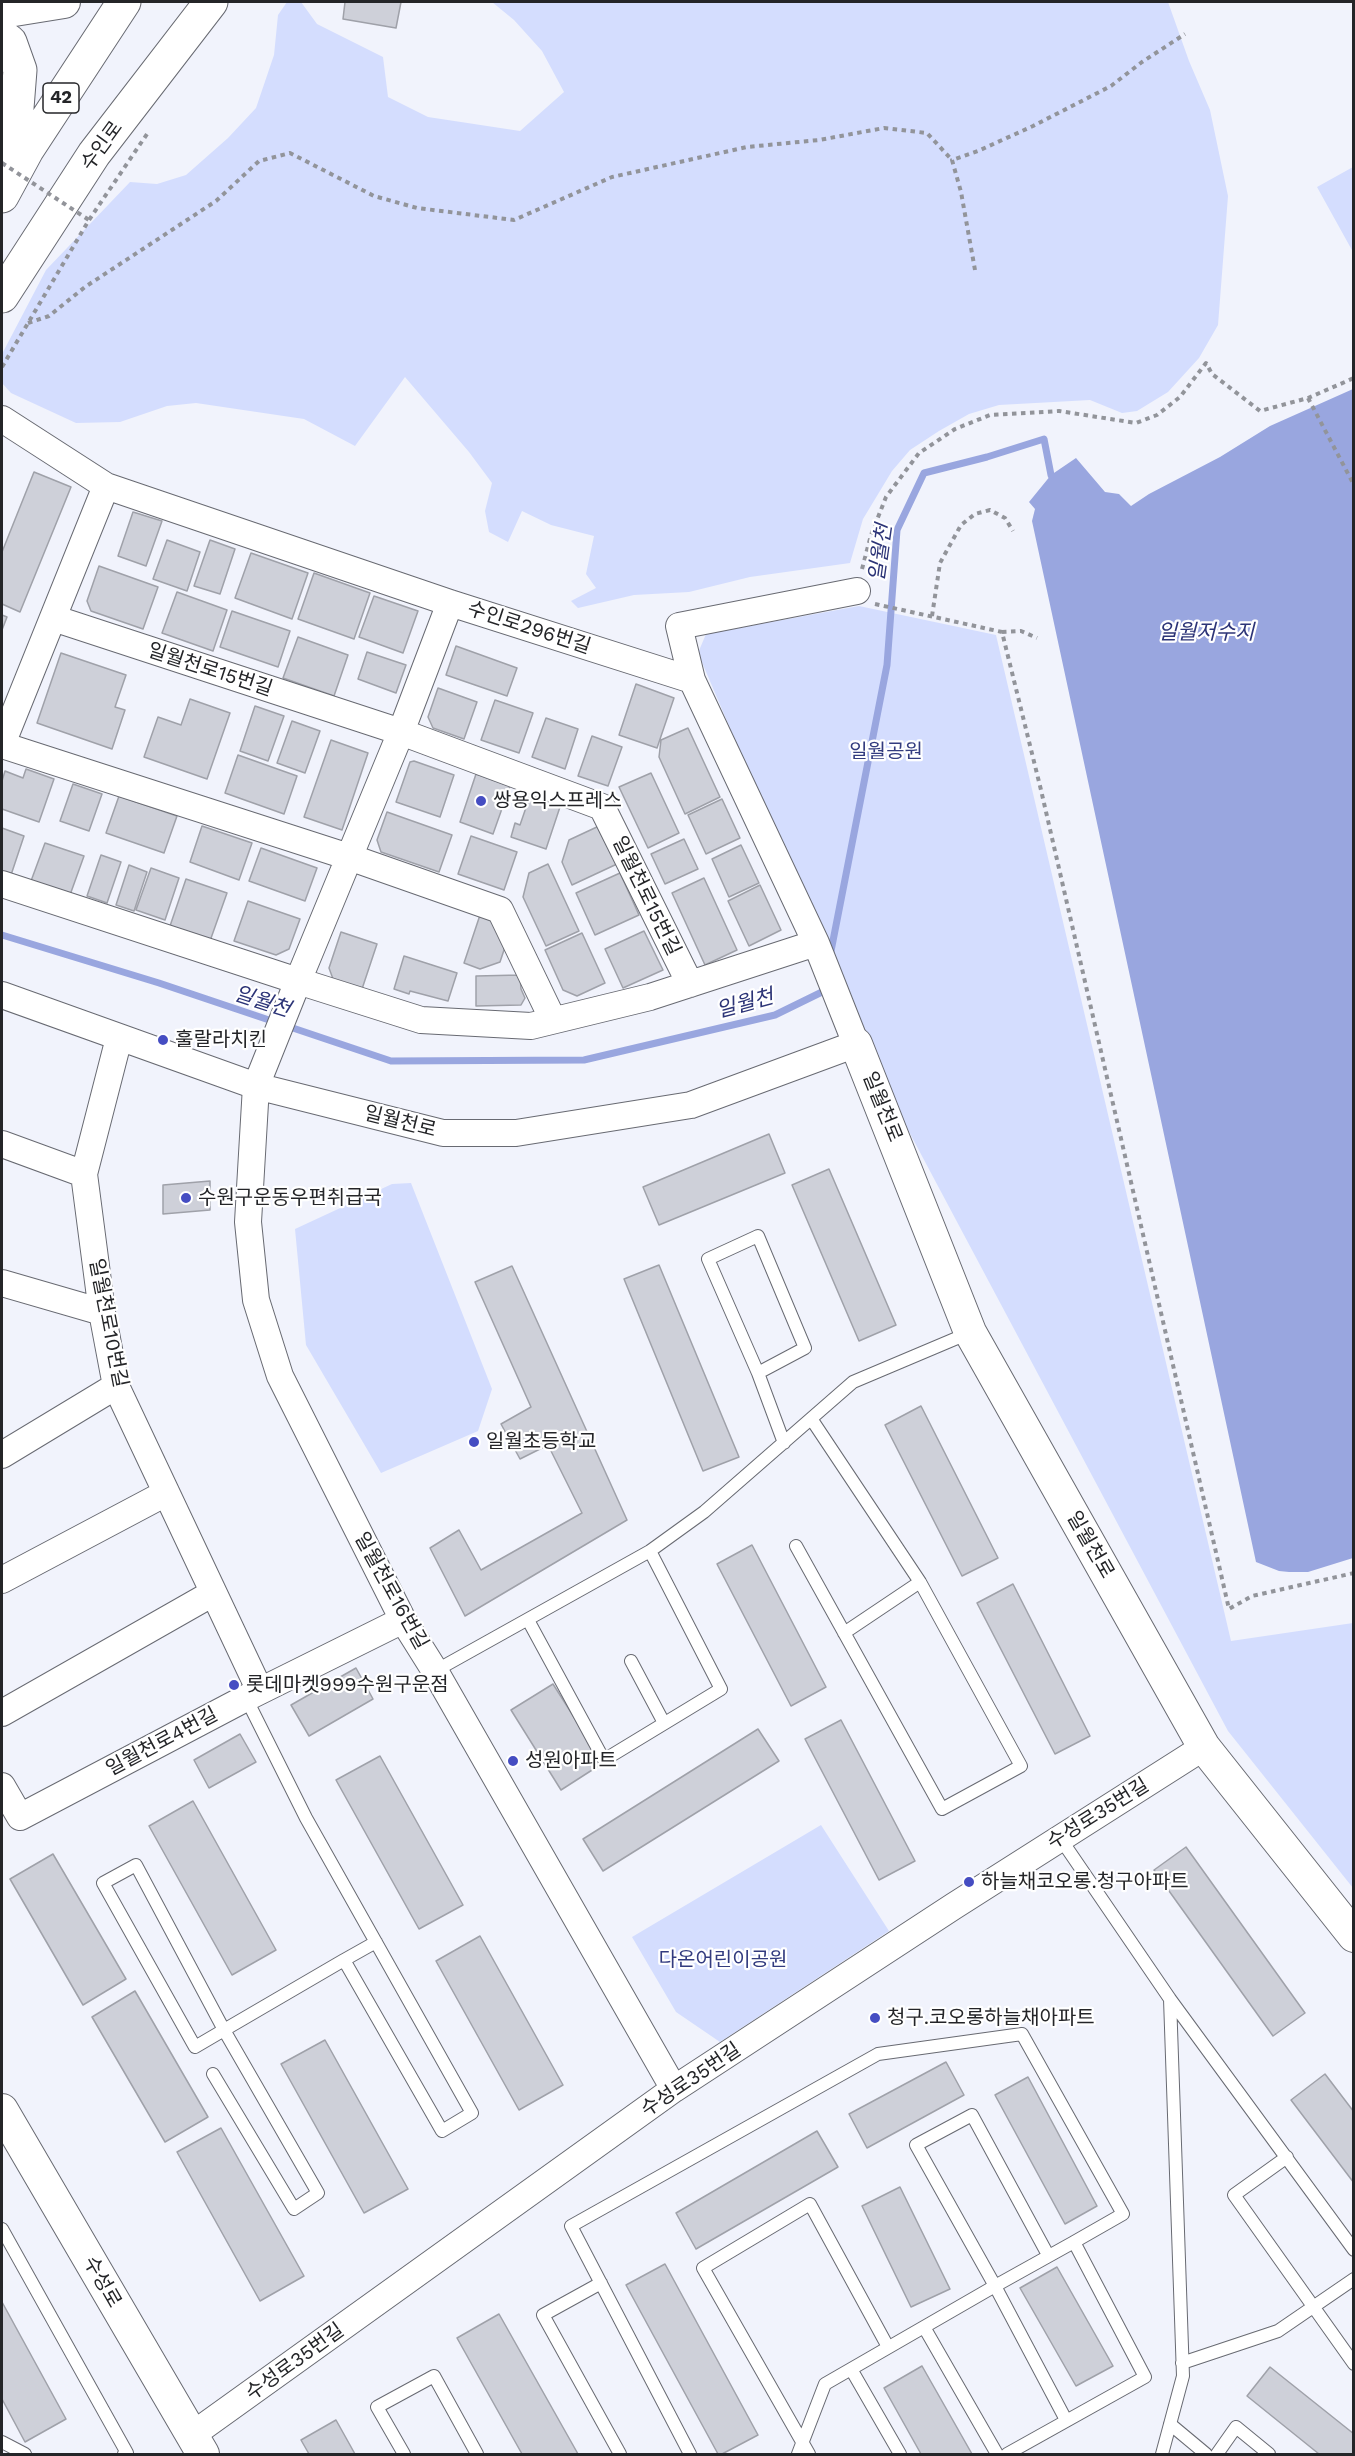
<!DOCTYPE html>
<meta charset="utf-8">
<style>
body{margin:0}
#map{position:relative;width:1355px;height:2456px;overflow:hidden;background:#f1f3fc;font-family:"Work Sans",sans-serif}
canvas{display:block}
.frame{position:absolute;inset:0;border:3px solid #242528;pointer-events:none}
</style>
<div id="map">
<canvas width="1355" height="2456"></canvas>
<div class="frame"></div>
</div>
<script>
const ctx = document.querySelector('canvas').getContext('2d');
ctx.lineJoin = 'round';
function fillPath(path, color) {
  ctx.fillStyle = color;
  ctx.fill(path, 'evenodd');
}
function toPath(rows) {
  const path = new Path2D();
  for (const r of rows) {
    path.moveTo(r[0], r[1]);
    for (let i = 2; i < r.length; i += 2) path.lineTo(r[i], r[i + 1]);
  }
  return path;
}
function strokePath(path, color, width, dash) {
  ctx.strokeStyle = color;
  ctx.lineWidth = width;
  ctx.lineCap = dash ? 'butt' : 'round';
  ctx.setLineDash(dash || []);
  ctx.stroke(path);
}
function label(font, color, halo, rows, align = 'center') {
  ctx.font = font + ' "Work Sans","Noto Sans KR",sans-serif';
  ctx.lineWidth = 4.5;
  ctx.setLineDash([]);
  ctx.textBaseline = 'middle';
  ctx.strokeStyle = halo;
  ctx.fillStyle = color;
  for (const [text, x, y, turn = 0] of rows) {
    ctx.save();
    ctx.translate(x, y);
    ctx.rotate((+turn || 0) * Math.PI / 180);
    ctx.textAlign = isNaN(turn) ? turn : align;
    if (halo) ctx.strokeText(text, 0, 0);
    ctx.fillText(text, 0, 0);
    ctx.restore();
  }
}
fillPath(toPath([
 [287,2,301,2,317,24,383,57,388,97,428,117,520,131,564,92,542,51,514,20,492,2,1168,2,1189,61,1210,110,1228,196,1218,325,1199,358,1168,392,1137,411,1122,413,1090,400,999,405,969,414,939,431,910,450,892,471,863,519,850,563,750,577,689,592,634,595,578,608,571,601,596,588,586,574,594,536,551,525,522,511,508,542,489,532,485,511,492,483,469,452,405,377,355,446,304,419,196,403,167,406,120,422,76,423,11,393,2,383,2,354,46,270,130,182,157,184,186,175,228,138,256,108,274,55,278,15],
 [1353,167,1353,252,1317,187],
 [859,606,996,635,1231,1641,1353,1623,1353,1888,1228,1731,873,1064,698,653,706,634],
 [411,1183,492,1389,478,1431,381,1473,306,1345,295,1229,392,1184],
 [821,1825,889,1931,720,2042,676,2012,632,1937]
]), '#d4ddfe');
fillPath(toPath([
 [1353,389,1353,1558,1308,1572,1289,1572,1279,1571,1256,1562,1032,521,1035,509,1029,502,1051,475,1076,458,1105,492,1119,494,1131,506,1149,494,1220,457,1270,426]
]), '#99a6df');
strokePath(toPath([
 [2,935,159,983,391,1061,584,1060,775,1015,822,992,824,985],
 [830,956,887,665,897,530,924,473,987,457,1044,439,1051,475]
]), '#99a6df', 7);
const building = toPath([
 [345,2,401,2,396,28,343,19,345,2],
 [34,472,71,487,20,612,2,604,2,552,34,472],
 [133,512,162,521,146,566,118,556,133,512],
 [167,540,200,552,187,591,153,579,167,540],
 [210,540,235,549,220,594,194,586,210,540],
 [251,553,308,573,292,619,235,598,251,553],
 [99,566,158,587,143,629,91,611,87,601,99,566],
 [314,573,370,593,354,639,298,619,314,573],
 [177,592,227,610,213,651,162,633,177,592],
 [374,596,418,611,403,653,359,637,374,596],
 [232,611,290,631,278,667,220,647,232,611],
 [2,615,7,617,2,630,2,615],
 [298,637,348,655,334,696,283,678,298,637],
 [456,646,517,668,507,696,446,675,456,646],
 [367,652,406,665,396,693,358,679,367,652],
 [61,653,126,675,115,707,125,710,112,749,37,723,61,653],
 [636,684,674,698,657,748,619,735,636,684],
 [438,688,477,702,464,739,433,728,428,717,438,688],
 [190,699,230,713,207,779,144,757,158,717,181,725,190,699],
 [495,700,533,713,519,753,481,740,495,700],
 [255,706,284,716,268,761,240,751,255,706],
 [546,718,578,729,565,769,532,757,546,718],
 [292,721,320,731,305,773,277,763,292,721],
 [688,728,720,797,685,814,659,757,661,740,688,728],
 [592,736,622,747,608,786,578,776,592,736],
 [331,740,368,753,342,830,304,817,331,740],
 [238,755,297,776,284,814,225,793,238,755],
 [414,761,454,775,440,817,396,802,410,762,414,761],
 [26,769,54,779,39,822,2,809,2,781,5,771,23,778,26,769],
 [651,773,679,833,648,848,619,787,651,773],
 [476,774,510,786,493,834,460,822,476,774],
 [73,784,102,794,89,831,60,821,73,784],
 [531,793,561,804,546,849,511,837,515,823,520,825,531,793],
 [119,796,177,816,164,853,106,833,119,796],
 [722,799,740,838,706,854,688,815,722,799],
 [387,812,452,835,439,872,381,852,377,840,387,812],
 [202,826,252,843,239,880,190,862,202,826],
 [599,826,617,864,572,885,562,862,569,840,599,826],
 [2,828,24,836,11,875,2,872,2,828],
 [471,836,517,852,504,890,458,874,471,836],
 [684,839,698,869,665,884,651,854,684,839],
 [45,843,84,856,70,895,31,881,45,843],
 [741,845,759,883,729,897,712,859,741,845],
 [261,848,317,868,305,901,249,881,261,848],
 [101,855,121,862,107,903,87,896,101,855],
 [548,864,579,931,546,946,523,897,529,873,548,864],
 [129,865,147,872,134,911,116,905,129,865],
 [151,868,179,878,165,920,136,910,151,868],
 [620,873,639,915,595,935,576,893,620,873],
 [704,878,737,950,705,965,672,893,704,878],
 [186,879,227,893,210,941,170,926,186,879],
 [760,885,781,930,749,946,728,901,760,885],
 [248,901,300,919,289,949,276,955,234,941,248,901],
 [480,915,491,918,506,944,500,962,480,969,464,963,480,915],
 [644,931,663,970,623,988,605,949,644,931],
 [341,932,377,944,362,989,333,979,329,968,341,932],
 [582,933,605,983,577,996,563,990,545,950,582,933],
 [404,956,457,973,448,1001,410,991,409,994,394,989,404,956],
 [520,975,521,989,525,998,521,1005,476,1006,476,976,520,975],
 [769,1134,785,1173,659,1225,643,1187,769,1134],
 [829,1169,896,1325,859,1341,792,1185,829,1169],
 [210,1181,210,1210,163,1214,163,1185,210,1181],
 [659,1265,739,1457,703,1471,624,1279,659,1265],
 [512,1266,627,1520,465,1616,430,1548,459,1530,481,1570,582,1513,548,1445,520,1459,501,1424,531,1407,475,1282,512,1266],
 [921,1406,998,1558,962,1576,885,1425,921,1406],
 [752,1545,826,1687,791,1706,717,1564,752,1545],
 [1013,1584,1090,1736,1055,1754,977,1603,1013,1584],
 [356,1668,373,1699,309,1736,291,1705,356,1668],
 [553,1684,603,1763,561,1790,511,1710,553,1684],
 [841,1720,915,1861,879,1880,805,1739,841,1720],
 [758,1729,779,1761,603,1871,583,1839,758,1729],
 [240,1734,256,1762,209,1788,194,1760,240,1734],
 [380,1756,463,1905,419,1929,336,1780,380,1756],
 [193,1801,276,1950,232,1975,149,1826,193,1801],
 [1186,1847,1305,2013,1273,2036,1154,1870,1186,1847],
 [53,1854,126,1979,83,2005,10,1879,53,1854],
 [480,1936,563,2085,519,2110,436,1961,480,1936],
 [135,1991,208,2117,165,2142,92,2017,135,1991],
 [325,2040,408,2189,364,2213,281,2064,325,2040],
 [946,2062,964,2095,867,2148,849,2114,946,2062],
 [1325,2074,1354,2112,1354,2183,1291,2100,1325,2074],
 [1028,2077,1097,2206,1065,2224,995,2095,1028,2077],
 [221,2128,304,2276,260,2301,177,2152,221,2128],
 [817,2131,838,2167,696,2249,676,2213,817,2131],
 [900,2187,950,2289,911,2307,862,2206,900,2187],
 [665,2264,758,2435,722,2454,718,2454,626,2285,665,2264],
 [1057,2267,1113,2366,1076,2386,1020,2288,1057,2267],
 [2,2302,66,2419,25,2442,2,2399,2,2302],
 [499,2314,578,2454,522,2454,457,2338,499,2314],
 [922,2366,972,2454,921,2454,884,2388,922,2366],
 [1270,2367,1354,2434,1354,2454,1319,2454,1247,2396,1270,2367],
 [336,2420,355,2454,309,2454,301,2440,336,2420]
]);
fillPath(building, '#ced0d9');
strokePath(building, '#9fa1a9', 1.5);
const service = toPath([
 [758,1373,805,1348,758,1236,708,1259,758,1373,784,1443],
 [796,1546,942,1809,1021,1766,920,1582,812,1420],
 [528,1620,604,1760,721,1689,650,1551],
 [844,1633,920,1582],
 [631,1661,664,1723],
 [435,1671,650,1551,704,1512,853,1382,969,1333],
 [246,1698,306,1818,472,2113,442,2131,344,1960,376,1942],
 [1060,1838,1170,1999,1354,2250],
 [213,2074,294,2209,318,2193,224,2030,195,2047,103,1883,136,1865,224,2030,344,1960],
 [1287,2157,1234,2195,1354,2364],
 [2,2229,127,2453,124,2454],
 [601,2283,543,2315,620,2454],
 [924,2327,997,2454],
 [1182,2363,1278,2331,1354,2279],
 [851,2369,900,2454],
 [1170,2424,1206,2454],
 [2,2442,25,2454],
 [404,2454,377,2407,434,2376,477,2454],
 [690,2454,571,2226,878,2054,1022,2034,1123,2214,1074,2242],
 [798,2454,825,2384,995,2286,1066,2420],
 [809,2454,703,2268,810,2204,888,2347],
 [1007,2454,1145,2377,1074,2242,995,2286,916,2145,972,2115,1048,2255],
 [1162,2454,1183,2376,1170,1999],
 [1217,2454,1236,2427,1269,2454]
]);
const minor = toPath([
 [2,419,106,486,450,603,692,680,816,943,856,1044,691,1105,516,1133,443,1133,256,1086,2,995],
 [53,618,401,732,602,807,690,984],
 [692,680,679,626,857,591],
 [2,744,106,486],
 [2,745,349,857,500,910,553,1020],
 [2,884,298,981,401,732,450,603],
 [119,1038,84,1174,102,1312,116,1386,260,1691],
 [2,1144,84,1174],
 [2,1283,102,1312],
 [2,1455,116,1386],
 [2,1580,166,1493],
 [2,1713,213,1593],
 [2,1786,20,1817,246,1698,403,1620],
 [674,2089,435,1671,403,1620,280,1376,256,1300,248,1222,256,1086,298,981,421,1020,531,1026,650,997,816,943],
 [192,2435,674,2089,954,1906,1204,1747]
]);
const tertiary = toPath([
 [2,12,64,2],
 [856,1044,970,1332,1204,1747,1354,1936],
 [2,2110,203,2454]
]);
const primary = toPath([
 [2,36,10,42,20,70,17,108,7,174],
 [2,196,27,150,124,2],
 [2,296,94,154,211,2]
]);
strokePath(service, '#686a72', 14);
strokePath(minor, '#686a72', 28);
strokePath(tertiary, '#686a72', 34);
strokePath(primary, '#686a72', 35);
strokePath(toPath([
 [975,270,961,192,952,160,978,151,1033,126,1111,86,1142,62,1185,34],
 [28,323,49,316,85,287,216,201,259,161,290,153,374,196,417,208,514,220,612,177,747,147,819,140,884,128,927,133,952,160],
 [2,367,89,220,147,134],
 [1308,398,1354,485],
 [862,569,871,535,886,497,919,453,955,429,990,415,1059,411,1136,423,1157,415,1180,397,1206,363,1212,374,1260,411,1308,398,1354,378],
 [875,604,1002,632,1041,790,1229,1609,1252,1596,1354,1573],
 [932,616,940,563,961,525,975,514,990,510,1005,518,1013,531],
 [1002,632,1021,631,1037,638]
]), '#92949a', 4, [4.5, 4.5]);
strokePath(service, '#fff', 12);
strokePath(minor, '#fff', 26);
strokePath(tertiary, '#fff', 32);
strokePath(primary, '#fff', 33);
strokePath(toPath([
 [2,163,89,220]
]), '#92949a', 4, [4.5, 4.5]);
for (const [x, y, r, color] of [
 [481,801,6,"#454dc2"],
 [163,1040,6,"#454dc2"],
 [186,1198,6,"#454dc2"],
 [474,1442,6,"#454dc2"],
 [234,1685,6,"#454dc2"],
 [513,1761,6,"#454dc2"],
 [969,1882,6,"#454dc2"],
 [875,2018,6,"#454dc2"]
]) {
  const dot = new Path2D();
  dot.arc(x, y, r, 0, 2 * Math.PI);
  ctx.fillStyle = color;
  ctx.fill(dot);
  strokePath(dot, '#fff', 2);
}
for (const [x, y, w] of [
 [61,98,36]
]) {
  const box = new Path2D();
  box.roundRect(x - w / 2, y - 15, w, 30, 4.5);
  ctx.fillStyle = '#fff';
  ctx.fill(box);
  strokePath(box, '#242528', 1.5);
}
label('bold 18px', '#242528', null, [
 ["42",61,98]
]);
label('20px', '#242528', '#fff', [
 ["수인로",102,146,-54],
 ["수인로296번길",529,628,18],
 ["일월천로15번길",210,670,18],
 ["일월천로15번길",646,896,64],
 ["일월천로",882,1107,68],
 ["일월천로",400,1122,14],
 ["일월천로10번길",108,1323,79],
 ["일월천로",1090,1545,60],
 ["일월천로16번길",391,1591,61],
 ["일월천로4번길",162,1742,-28],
 ["수성로35번길",1098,1814,-32],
 ["수성로35번길",691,2080,-34],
 ["수성로",102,2282,60],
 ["수성로35번길",295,2362,-36]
]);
label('20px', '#323b7f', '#fff', [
 ["일월공원",886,752],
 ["다온어린이공원",723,1960]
]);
label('20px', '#242528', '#fff', [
 ["쌍용익스프레스",493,801],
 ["훌랄라치킨",175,1040],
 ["수원구운동우편취급국",198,1198],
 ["일월초등학교",486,1442],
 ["롯데마켓999수원구운점",246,1685],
 ["성원아파트",525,1761],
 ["하늘채코오롱.청구아파트",981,1882],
 ["청구.코오롱하늘채아파트",887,2018]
], 'left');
label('italic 21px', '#2c3477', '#fff', [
 ["일월천",881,553,-82],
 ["일월저수지",1206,633],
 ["일월천",262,1002,18],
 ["일월천",745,1004,-15]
]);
</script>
